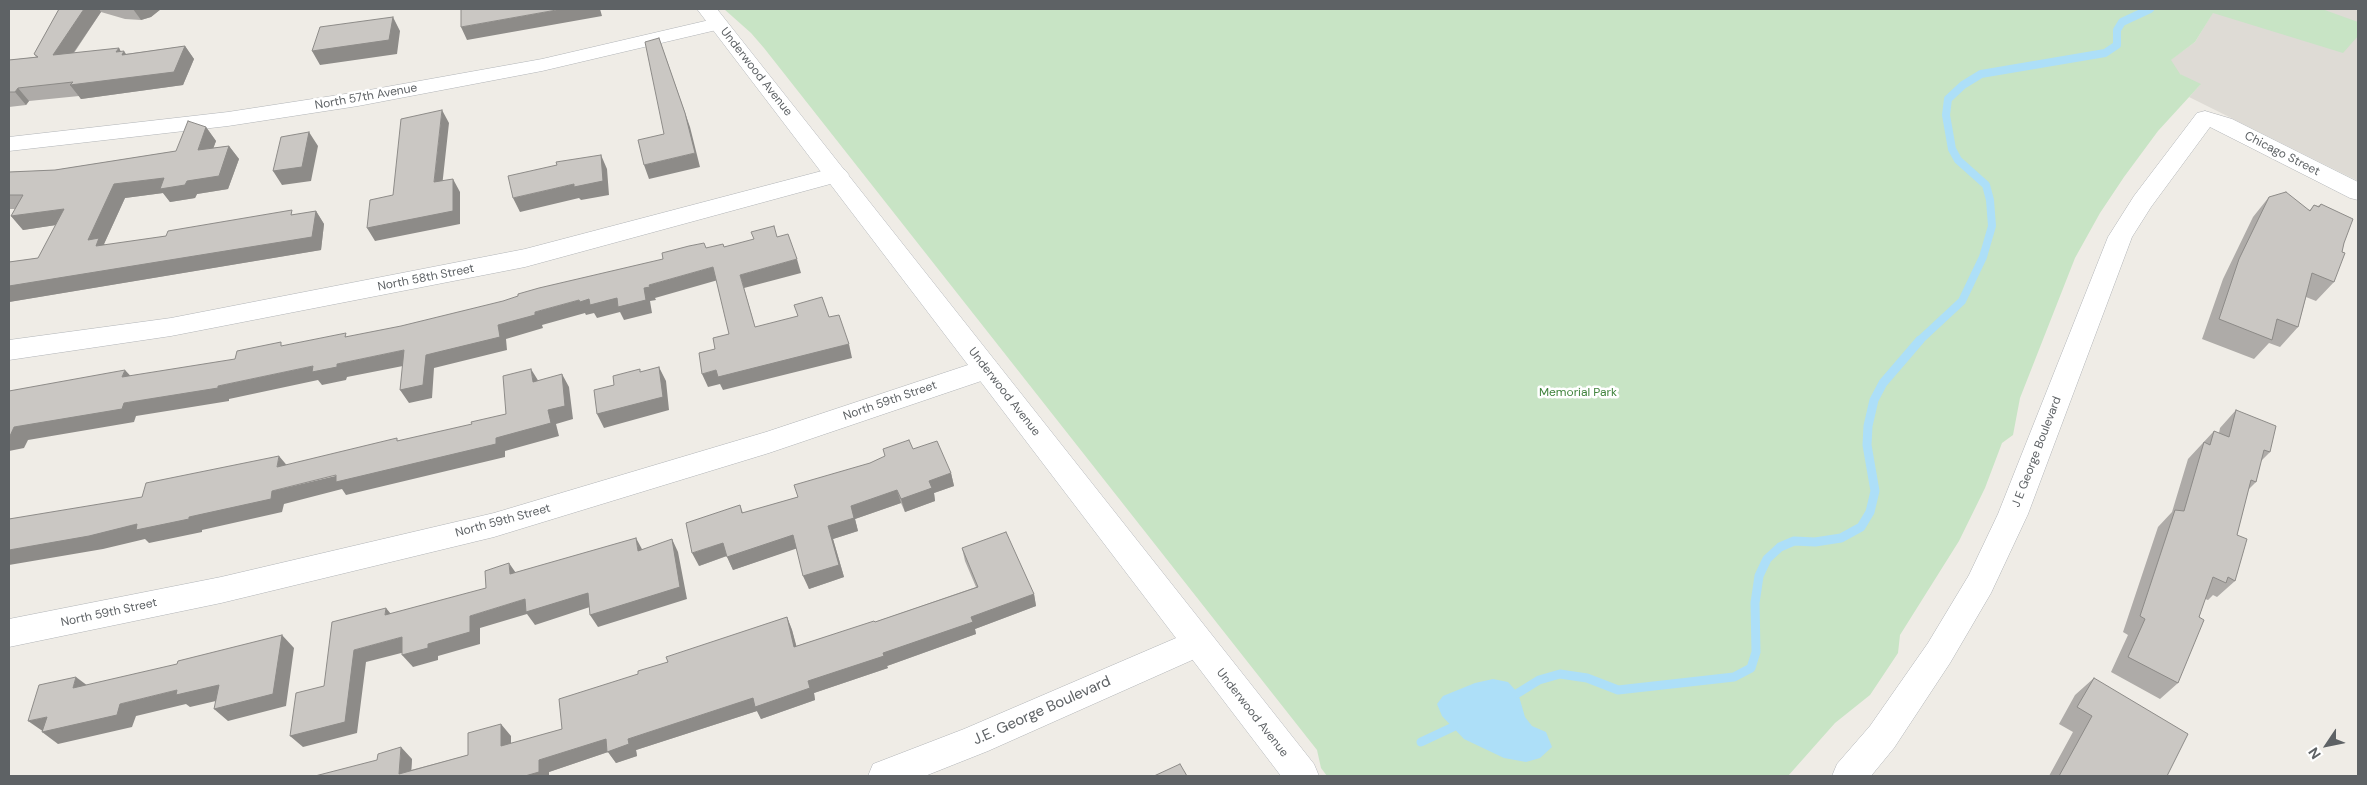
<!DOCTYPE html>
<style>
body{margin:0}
#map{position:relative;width:2367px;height:785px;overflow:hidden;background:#efece6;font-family:"DM Sans",sans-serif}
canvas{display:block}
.frame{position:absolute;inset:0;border:10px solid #5e6265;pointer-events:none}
.north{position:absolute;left:2302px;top:720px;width:50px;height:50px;-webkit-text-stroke:4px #fff;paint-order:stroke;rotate:236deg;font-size:14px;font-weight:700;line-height:20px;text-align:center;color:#5e6265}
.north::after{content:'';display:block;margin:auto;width:18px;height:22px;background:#5e6265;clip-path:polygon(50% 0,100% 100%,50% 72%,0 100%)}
</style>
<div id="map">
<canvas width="2367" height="785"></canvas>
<div class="frame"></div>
<div class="north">N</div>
</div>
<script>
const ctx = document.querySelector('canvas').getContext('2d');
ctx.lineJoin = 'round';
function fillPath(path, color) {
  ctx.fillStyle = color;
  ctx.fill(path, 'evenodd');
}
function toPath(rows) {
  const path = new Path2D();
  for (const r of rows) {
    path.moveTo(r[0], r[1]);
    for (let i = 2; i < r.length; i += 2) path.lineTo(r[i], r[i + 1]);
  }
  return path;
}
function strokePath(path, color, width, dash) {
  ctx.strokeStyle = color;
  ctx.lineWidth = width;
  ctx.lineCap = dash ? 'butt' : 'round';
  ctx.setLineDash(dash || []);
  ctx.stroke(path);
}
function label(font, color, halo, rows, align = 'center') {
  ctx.font = font + ' "DM Sans",sans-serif';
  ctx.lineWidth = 5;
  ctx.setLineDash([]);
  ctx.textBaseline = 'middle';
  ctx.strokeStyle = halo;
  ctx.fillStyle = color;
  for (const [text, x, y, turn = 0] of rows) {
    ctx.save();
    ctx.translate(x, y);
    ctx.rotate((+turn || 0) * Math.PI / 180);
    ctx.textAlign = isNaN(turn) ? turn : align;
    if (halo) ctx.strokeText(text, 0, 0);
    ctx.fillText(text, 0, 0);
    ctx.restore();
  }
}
fillPath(toPath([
 [2215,9,2358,9,2358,181,2189,97,2200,85,2172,70,2166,63,2195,42]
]), '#dedbd5');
fillPath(toPath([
 [724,9,2322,9,2358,22,2358,36,2343,53,2213,13,2195,42,2171,60,2180,74,2201,84,2158,131,2124,177,2100,213,2075,258,2020,398,2013,435,2002,443,1985,488,1959,541,1900,635,1898,653,1870,695,1835,723,1788,776,1327,776,1321,768,1317,750,764,48,751,33]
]), '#c8e4c5');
fillPath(toPath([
 [1493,679,1508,682,1518,693,1525,717,1532,726,1546,732,1552,747,1540,758,1526,762,1504,758,1464,739,1442,716,1437,704,1443,696,1475,683]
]), '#addff8');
strokePath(toPath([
 [1919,341,1962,301,1983,257,1992,226,1990,200,1986,185,1958,160,1952,149,1946,115,1948,99,1963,85,1981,74,2105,53,2117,45,2117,30,2122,22,2150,9]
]), '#addff8', 8);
strokePath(toPath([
 [1518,693,1539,680,1560,674,1587,678,1618,690,1734,677,1751,668,1756,652,1755,603,1759,576,1767,559,1780,547,1794,541,1815,542,1841,538,1861,527,1870,512,1875,491,1867,445,1868,426,1874,400,1883,383,1920,340],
 [1421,742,1453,727]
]), '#addff8', 9);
const minor = toPath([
 [718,18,725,20,728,24,725,28,542,71,358,106,228,126,9,151,9,137,228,112,358,92,542,59,718,18],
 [2205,111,2232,119,2358,182,2358,200,2350,198,2210,127,2151,207,2132,237,2028,514,1991,593,1950,663,1894,748,1871,776,1832,776,1837,764,1870,726,1928,643,1969,575,1998,514,2108,237,2134,196,2197,113,2205,111],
 [837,167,845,170,849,175,845,180,525,267,171,336,9,360,9,340,171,318,525,249,837,167],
 [986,359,996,362,1000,369,996,376,769,453,494,537,221,603,9,647,9,619,221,577,494,513,766,432,986,359],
 [1197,629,1208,633,1213,643,1208,653,988,751,925,776,868,776,873,764,964,729,1197,629]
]);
const secondary = toPath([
 [697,9,717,9,1314,764,1319,776,1281,776,697,9]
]);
strokePath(minor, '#b1b4b7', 1);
strokePath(secondary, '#b3b6ba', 1);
fillPath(minor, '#fff');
fillPath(secondary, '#fff');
fillPath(toPath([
 [59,9,161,9,151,17,141,20,125,19,101,12,74,53,119,48,121,52,126,54,185,46,194,59,183,85,81,99,79,96,29,101,26,105,9,107,9,60,36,57,34,54],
 [206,127,216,141,213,148,229,146,239,159,228,189,197,194,195,198,170,202,163,193,125,198,104,244,105,245,166,236,316,211,324,224,321,250,9,302,9,262,38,258,56,225,23,230,11,216,15,209,9,209,9,172,55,170,176,151],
 [2269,197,2310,210,2314,205,2318,206,2321,204,2344,243,2334,282,2316,301,2306,297,2298,327,2280,347,2269,343,2254,359,2202,339,2223,279,2253,217],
 [2236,410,2270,452,2261,461,2256,482,2248,490,2237,535,2235,581,2217,597,2213,595,2208,600,2205,599,2178,683,2160,699,2111,672,2128,635,2123,632,2158,527,2172,512,2188,459,2214,431,2219,433,2220,428],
 [913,449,951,473,954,486,934,493,935,501,905,512,901,503,855,519,858,531,833,539,844,577,809,589,796,548,733,570,727,556,699,566,740,505,743,513,798,497,870,463],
 [962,548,1034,594,1036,606,975,629,976,634,887,666,888,668,814,693,815,700,761,719,757,711,636,750,637,756,616,763,608,752,549,772,549,776,315,776,412,759,411,770,468,755,511,736,511,744,562,729,638,674,668,662,787,617,792,630,796,646,875,622,976,587,965,561],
 [2094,678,2167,776,2049,776,2073,732,2059,724,2075,695]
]), '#aeaba8');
fillPath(toPath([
 [84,9,99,9,101,12,63,68,53,55],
 [133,9,161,9,151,17,141,20],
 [562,9,600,9,602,16,467,40,461,27],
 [393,17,400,31,397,54,320,65,312,51],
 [659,38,690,127,700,167,649,179,644,165,695,153],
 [185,46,194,59,183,85,81,99,70,85],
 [119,48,122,54,124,51,133,65,116,52],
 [18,88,29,101,26,105,15,92],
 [442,110,449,123,441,196,434,182],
 [206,127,216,141,208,163,198,150],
 [309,132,318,146,311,181,282,185,273,171],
 [229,146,239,159,228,189,197,194,195,198,170,202,163,193,125,198,104,244,111,252,108,259,88,240,114,184,164,178,187,181],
 [601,155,607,169,609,195,581,200,579,198,520,212,513,198,574,184],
 [453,179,460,192,460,224,375,241,367,228],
 [64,209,76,222,23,230,11,216],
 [316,211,324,224,321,250,9,302,9,286],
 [797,259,801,273,744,288,759,341,755,327,740,275],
 [713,267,718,280,655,298,656,300,650,301,652,313,624,320,620,312,597,318,594,313,586,315,585,313,542,325,543,328,506,339,507,350,434,368,432,398,409,403,400,390,426,355,498,325,535,312,579,300,644,288,649,285],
 [849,344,852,358,723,390,720,384,708,387,702,374,716,370],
 [404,350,413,364,347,377,346,380,322,385,318,380,229,399,229,401,136,416,134,422,28,440,24,448,9,451,9,436,14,427,124,403,218,386,313,366,337,364],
 [659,367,666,381,669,410,604,428,597,414],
 [531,369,539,382,533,382],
 [125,370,137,383,122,377],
 [562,374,569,387,573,419,556,424,559,436,505,451,505,457,346,495,342,489,284,504,282,512,202,530,202,532,149,543,145,539,103,549,9,565,9,550,137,524,189,517,272,491,496,438,548,410],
 [279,456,290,469,277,467],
 [951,473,954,486,934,493,935,501,905,512,901,499,929,481],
 [897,490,901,503,855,519,858,531,833,539,844,577,809,589,803,576,828,526,851,506],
 [793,535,798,548,733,570,727,557],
 [636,538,643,551,638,551],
 [672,539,678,552,687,599,598,627,590,615],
 [723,543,729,555,699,566,692,553],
 [509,563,518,576,510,574],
 [588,593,596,605,535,625,527,614,480,628,480,644,438,656,438,660,413,667,402,655,428,644,470,616,525,599],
 [1034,594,1036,606,975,629,976,634,887,666,888,668,814,693,815,700,761,719,757,711,636,750,637,756,616,763,608,752,549,772,549,776,525,776,539,760,606,739,628,739,753,698,808,681,883,653,971,617],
 [386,608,396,620,385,615],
 [787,617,792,630,800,659,794,647],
 [282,635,294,648,286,706,228,721,214,709],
 [402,637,413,650,366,662,357,733,303,747,290,736,354,650],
 [76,677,92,689,73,688],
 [219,685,233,697,190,707,186,704,136,716,132,727,58,744,42,732,44,732,28,721,47,717,120,704,177,690],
 [501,724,511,736,511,758,501,746],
 [401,747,412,759,411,776,399,774]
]), '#8d8b88');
const building = toPath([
 [59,9,84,9,53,55,119,48,116,52,124,51,122,55,185,46,174,72,70,85,73,82,18,88,15,92,9,92,9,60,38,57,34,54,59,9],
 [461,9,562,9,461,27,461,9],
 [393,17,389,40,312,51,320,27,393,17],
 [659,38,685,113,695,153,644,165,638,140,664,134,645,42,659,38],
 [442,110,434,182,453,179,453,211,367,228,370,200,393,195,401,119,442,110],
 [188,121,206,127,198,150,229,146,219,176,187,181,185,185,160,189,164,178,114,184,88,240,99,238,96,246,166,236,168,231,292,210,291,215,316,211,312,237,9,286,9,262,38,258,64,209,11,216,23,195,9,195,9,172,55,170,176,151,188,121],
 [309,132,302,167,273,171,281,137,309,132],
 [601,155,603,181,574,187,574,184,513,198,508,176,557,165,556,162,601,155],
 [2286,192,2310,211,2314,205,2319,207,2321,204,2353,219,2344,243,2342,252,2345,253,2334,282,2312,273,2298,327,2277,319,2272,340,2219,319,2239,259,2269,197,2286,192],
 [774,226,777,237,788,234,797,259,740,275,755,327,798,316,794,305,822,297,829,317,839,315,849,344,718,377,716,370,702,374,699,353,715,349,713,338,729,334,713,267,649,285,650,287,644,288,646,300,618,307,617,298,590,305,589,299,580,302,579,300,535,312,535,315,498,325,500,337,426,355,423,385,400,390,404,350,337,364,337,367,312,372,313,366,218,386,218,388,124,403,122,409,14,427,10,436,9,436,9,391,125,370,122,377,235,359,237,351,281,342,281,346,346,333,345,337,401,326,503,301,518,296,518,294,539,288,663,259,662,253,689,246,704,243,706,248,723,244,724,247,754,239,751,232,774,226],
 [659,367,663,397,597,414,594,390,614,385,613,376,640,369,640,372,659,367],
 [531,369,533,382,562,374,565,406,548,410,551,423,496,438,496,444,336,482,336,475,272,491,271,499,189,517,189,519,136,530,137,524,89,536,9,550,9,519,142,497,146,483,279,456,277,467,397,438,397,441,472,424,471,422,506,414,503,376,531,369],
 [2236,410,2276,426,2270,452,2264,450,2256,482,2251,480,2237,535,2247,539,2235,581,2228,577,2226,583,2213,577,2199,617,2204,620,2178,683,2128,657,2145,619,2140,616,2175,510,2184,511,2204,442,2210,445,2214,431,2229,437,2236,410],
 [909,440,913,449,937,441,951,473,929,481,932,488,901,499,897,490,851,506,854,518,828,526,839,565,803,576,793,535,727,557,723,543,692,553,686,523,740,505,742,513,798,497,794,485,870,463,885,456,883,449,909,440],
 [1006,532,1034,594,971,617,973,622,883,653,884,656,808,681,810,688,755,707,753,698,628,739,629,744,607,752,606,739,539,760,539,772,525,776,315,776,377,760,378,754,401,747,399,774,468,755,468,733,501,724,501,746,562,729,559,699,638,674,638,671,668,662,666,657,787,617,794,647,874,621,875,622,978,587,962,548,1006,532],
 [636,538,638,551,672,539,680,587,590,615,588,593,526,612,525,599,470,616,470,632,428,644,428,648,402,655,402,637,354,650,345,722,290,736,296,693,324,686,332,622,386,608,385,615,486,588,485,571,509,563,510,574,636,538],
 [282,635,273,694,214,709,219,685,176,695,177,690,120,704,117,715,42,732,47,717,28,721,39,685,76,677,73,688,177,664,178,661,282,635],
 [2094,678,2188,734,2167,776,2059,776,2092,716,2077,707,2094,678],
 [1180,764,1187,776,1154,776,1180,764]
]);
fillPath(building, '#cac7c3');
strokePath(building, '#8d8b88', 1);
label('12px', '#5e6265', '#fff', [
 ["Underwood Avenue",756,72,52],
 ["North 57th Avenue",366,97,-10],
 ["Chicago Street",2282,154,27],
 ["North 58th Street",426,278,-11],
 ["Underwood Avenue",1004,392,52],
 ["North 59th Street",890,401,-19],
 ["J E George Boulevard",2037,452,-69],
 ["North 59th Street",503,521,-15],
 ["North 59th Street",109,613,-12],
 ["Underwood Avenue",1252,713,52]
]);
label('12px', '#42843e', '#fff', [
 ["Memorial Park",1578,393]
]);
label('15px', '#5e6265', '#fff', [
 ["J.E. George Boulevard",1042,711,-24]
]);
</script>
